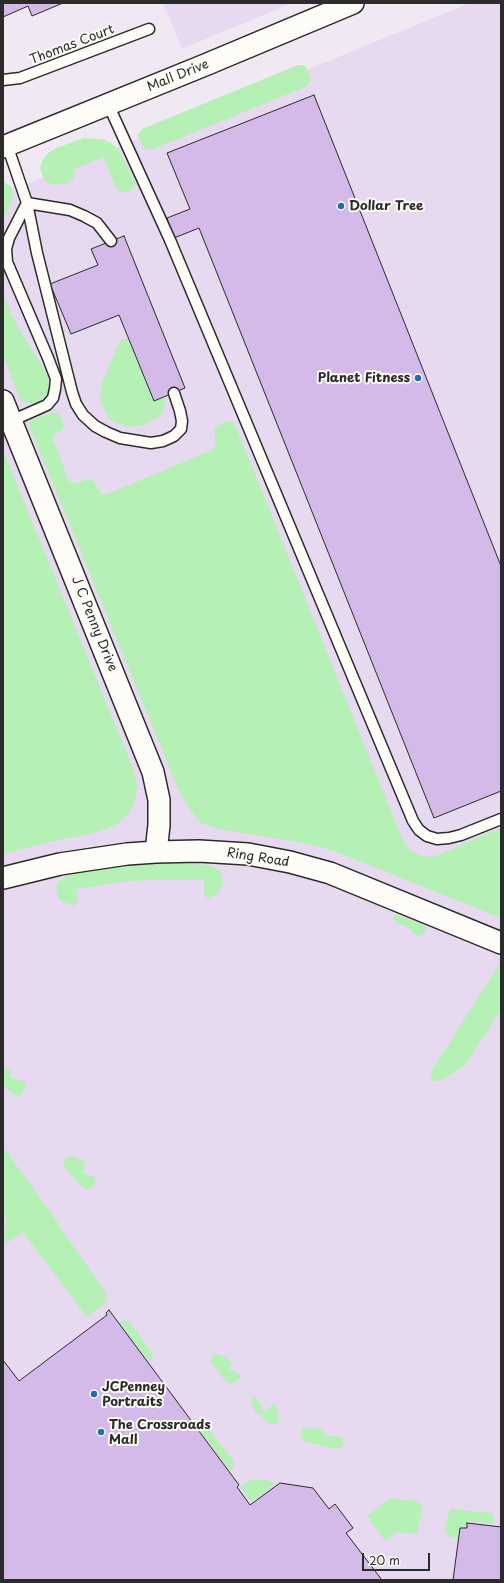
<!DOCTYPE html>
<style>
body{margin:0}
#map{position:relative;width:504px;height:1583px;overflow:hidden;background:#f0e8f3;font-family:"Playpen Sans",sans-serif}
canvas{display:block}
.frame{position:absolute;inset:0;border:4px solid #2b2b2b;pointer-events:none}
.scale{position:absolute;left:362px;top:1553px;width:68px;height:18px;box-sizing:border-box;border:2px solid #2b2b2b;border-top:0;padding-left:5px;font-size:12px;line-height:14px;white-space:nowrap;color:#2b2b2b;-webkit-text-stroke:3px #fdfcf7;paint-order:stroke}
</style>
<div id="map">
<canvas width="504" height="1583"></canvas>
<div class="frame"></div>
<div class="scale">20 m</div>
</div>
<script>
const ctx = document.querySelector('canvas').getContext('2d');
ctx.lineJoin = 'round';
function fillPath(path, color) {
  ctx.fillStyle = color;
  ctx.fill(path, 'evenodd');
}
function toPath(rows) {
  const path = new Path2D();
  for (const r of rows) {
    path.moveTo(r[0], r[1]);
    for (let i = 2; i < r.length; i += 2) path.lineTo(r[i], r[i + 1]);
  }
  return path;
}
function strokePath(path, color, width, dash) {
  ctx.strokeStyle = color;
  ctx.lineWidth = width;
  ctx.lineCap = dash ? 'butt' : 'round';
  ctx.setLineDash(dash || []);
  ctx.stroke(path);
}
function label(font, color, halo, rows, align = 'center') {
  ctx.font = font + ' "Playpen Sans",sans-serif';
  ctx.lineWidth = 4;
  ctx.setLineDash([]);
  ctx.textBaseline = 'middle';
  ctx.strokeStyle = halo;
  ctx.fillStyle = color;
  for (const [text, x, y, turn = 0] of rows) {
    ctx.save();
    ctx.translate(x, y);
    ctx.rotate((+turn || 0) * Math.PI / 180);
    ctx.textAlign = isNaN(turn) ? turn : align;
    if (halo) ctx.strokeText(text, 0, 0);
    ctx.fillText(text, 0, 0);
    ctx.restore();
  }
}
fillPath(toPath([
 [163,3,292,3,182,49],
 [470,3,501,3,501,1580,3,1580,3,194]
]), '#e7daf0');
fillPath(toPath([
 [298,65,304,65,306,67,310,77,311,81,305,87,151,150,147,150,143,147,138,136,139,133,142,129],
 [84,138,105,140,111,143,118,149,135,181,135,187,128,192,119,191,116,188,103,157,73,170,74,178,71,181,66,184,53,185,44,179,40,168,43,160,47,154,56,148],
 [3,181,12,188,13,194,12,200,3,219],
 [3,294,16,324,44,369,50,383,50,389,49,394,38,402,32,404,26,403,21,400,18,394,3,355],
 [127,337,153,401,165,397,165,401,163,412,158,417,146,424,139,426,129,427,114,422,108,417,101,402,100,392,102,383,117,347,121,340],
 [55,412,60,415,64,427,62,430,53,435,52,437,69,481,74,484,90,479,93,480,101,493,105,495,210,451,216,446,214,431,217,426,227,421,234,422,404,843,410,850,419,855,428,857,438,855,501,828,501,918,334,851,299,842,218,829,201,823,195,816,181,796,176,784,30,428,29,423,33,419],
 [3,450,134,771,137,785,136,796,132,808,124,819,114,826,91,834,58,840,3,854],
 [156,863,210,865,219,870,222,875,223,884,218,893,208,899,204,895,204,880,153,880,130,881,76,889,78,903,74,906,64,902,59,899,57,893,56,887,58,882,68,874,104,868],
 [396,914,426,926,426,930,422,935,417,936,409,928,395,922,393,918],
 [501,962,501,1009,466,1064,460,1069,442,1080,437,1081,433,1081,431,1078,432,1070],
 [3,1068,11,1070,10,1076,12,1078,25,1082,26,1085,21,1095,18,1096,12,1094,3,1084],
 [3,1147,52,1214,66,1236,106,1293,106,1302,87,1317,23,1232,7,1243,3,1238,6,1219,3,1206],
 [71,1156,84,1161,85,1165,82,1172,94,1177,96,1179,95,1184,92,1187,86,1189,80,1186,65,1167,63,1163,64,1160],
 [125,1320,129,1322,152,1353,153,1358,149,1362,119,1322],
 [216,1354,221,1355,231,1361,232,1364,229,1367,229,1369,241,1375,241,1377,234,1383,230,1384,226,1382,212,1364,211,1357],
 [253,1397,256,1397,264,1412,266,1412,273,1404,275,1404,279,1418,278,1423,273,1425,270,1424,255,1411,251,1403],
 [309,1427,323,1430,323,1434,325,1435,340,1437,344,1442,344,1444,342,1447,336,1449,306,1442,302,1439,300,1434,303,1429],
 [204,1429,210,1431,234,1462,234,1466,230,1471,201,1432],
 [250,1480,266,1480,272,1482,274,1485,251,1502,240,1487],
 [391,1498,416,1501,421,1504,422,1510,417,1534,397,1532,385,1541,367,1516],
 [451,1509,492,1513,494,1517,493,1524,467,1521,466,1528,460,1527,458,1539,449,1537,445,1531,448,1514]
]), '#b5f0b5');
const building = toPath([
 [3,3,63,3,32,16,28,6,3,17,3,3],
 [314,95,501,566,501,791,434,818,199,228,174,238,167,218,190,209,167,153,314,95],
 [124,236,185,388,154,401,119,315,71,334,50,284,98,265,91,249,124,236],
 [109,1310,239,1485,237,1487,250,1505,280,1483,313,1488,329,1509,335,1504,353,1528,346,1533,382,1580,3,1580,3,1360,19,1381,107,1315,106,1313,109,1310],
 [467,1523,501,1527,501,1580,453,1580,460,1528,467,1528,467,1523]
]);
fillPath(building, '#d3bae9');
strokePath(building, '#2b2b2b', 1);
const service = toPath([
 [3,80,20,78,149,29],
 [108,104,170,240,413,821,419,830,427,836,437,839,449,838,461,835,501,819],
 [7,145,27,203,9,238,6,249,7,262,48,358,56,379,55,389,53,398,47,405,11,421],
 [111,241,97,223,84,216,70,210,27,203,37,253,72,392,76,404,83,415,95,426,106,432,120,438,151,443,163,441,174,436,181,429,182,421,180,411,174,393]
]);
const minor = toPath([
 [3,147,205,65,353,3],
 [3,401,153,772,159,800,159,825,156,852],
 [3,878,60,864,127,854,156,852,199,851,248,854,290,862,330,873,501,943]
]);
strokePath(service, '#2b2b2b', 13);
strokePath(minor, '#2b2b2b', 24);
strokePath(service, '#fdfcf7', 10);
strokePath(minor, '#fdfcf7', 21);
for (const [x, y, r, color] of [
 [341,206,4,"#1f6fb2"],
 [418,378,4,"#1f6fb2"],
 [94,1394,4,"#1f6fb2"],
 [101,1432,4,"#1f6fb2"]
]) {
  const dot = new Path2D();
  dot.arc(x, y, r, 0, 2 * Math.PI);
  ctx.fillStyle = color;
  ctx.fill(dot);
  strokePath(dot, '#fdfcf7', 1.5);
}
label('13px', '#2b2b2b', '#fdfcf7', [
 ["Thomas Court",72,45,-21],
 ["Mall Drive",178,76,-22],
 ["J C Penny Drive",94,624,68],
 ["Ring Road",258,858,9]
]);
label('bold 13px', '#2b2b2b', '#fdfcf7', [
 ["Dollar Tree",349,206],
 ["Planet Fitness",410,378,"right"],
 ["JCPenney",102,1387],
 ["Portraits",102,1402],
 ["The Crossroads",109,1425],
 ["Mall",109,1440]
], 'left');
</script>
